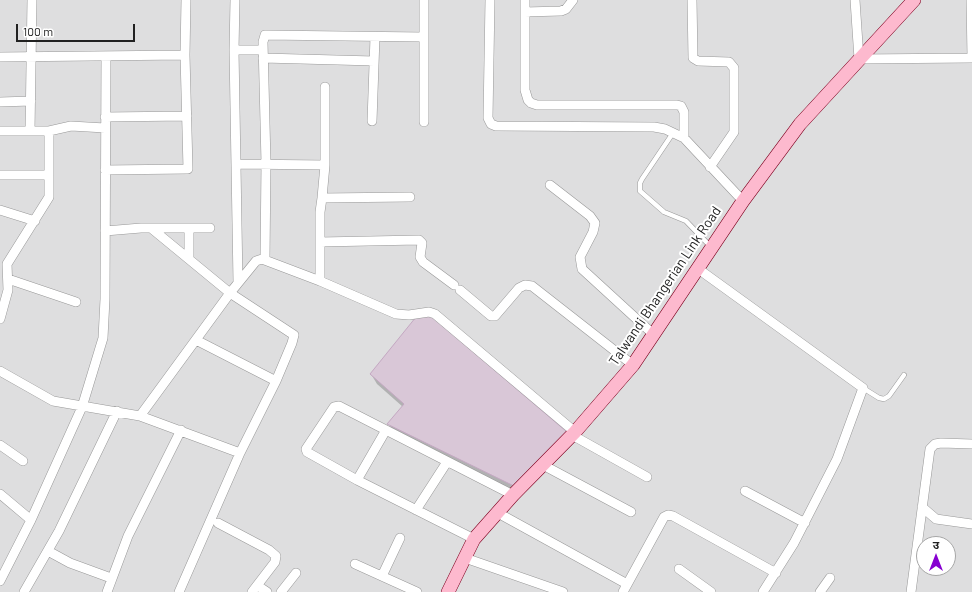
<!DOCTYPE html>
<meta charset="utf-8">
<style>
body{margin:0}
#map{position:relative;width:972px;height:592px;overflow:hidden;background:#f1e7ee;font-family:Barlow,"Noto Sans Devanagari",sans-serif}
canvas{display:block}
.north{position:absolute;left:916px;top:536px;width:40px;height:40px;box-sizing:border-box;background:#fff;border:1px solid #a6a6a6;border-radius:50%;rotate:0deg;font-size:11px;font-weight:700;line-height:16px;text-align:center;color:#212121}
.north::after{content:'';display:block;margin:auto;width:14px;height:18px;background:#8700d1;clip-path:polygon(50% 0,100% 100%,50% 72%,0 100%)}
.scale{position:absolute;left:16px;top:24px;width:119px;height:18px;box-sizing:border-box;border:2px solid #212121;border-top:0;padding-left:5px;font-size:12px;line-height:14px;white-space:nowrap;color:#212121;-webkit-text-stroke:3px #fff;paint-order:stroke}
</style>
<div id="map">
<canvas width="972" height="592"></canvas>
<div class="north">उ</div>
<div class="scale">100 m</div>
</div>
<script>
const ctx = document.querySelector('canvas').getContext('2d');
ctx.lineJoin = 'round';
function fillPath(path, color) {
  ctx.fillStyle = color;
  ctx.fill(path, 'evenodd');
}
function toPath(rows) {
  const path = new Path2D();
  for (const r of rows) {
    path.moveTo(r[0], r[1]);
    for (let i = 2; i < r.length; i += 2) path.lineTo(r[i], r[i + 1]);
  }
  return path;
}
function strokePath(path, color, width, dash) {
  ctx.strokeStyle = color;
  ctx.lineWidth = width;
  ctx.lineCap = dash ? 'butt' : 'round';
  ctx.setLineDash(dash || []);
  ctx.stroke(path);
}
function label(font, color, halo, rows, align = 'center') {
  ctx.font = font + ' Barlow,sans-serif';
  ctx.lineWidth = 4;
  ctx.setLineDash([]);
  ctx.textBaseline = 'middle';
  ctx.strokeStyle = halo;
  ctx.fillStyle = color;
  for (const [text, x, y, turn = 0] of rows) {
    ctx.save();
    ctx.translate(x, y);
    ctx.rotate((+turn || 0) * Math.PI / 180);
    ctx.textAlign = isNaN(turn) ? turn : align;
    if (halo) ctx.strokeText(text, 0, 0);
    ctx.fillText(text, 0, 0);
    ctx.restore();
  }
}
fillPath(toPath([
 [0,0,972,0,972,592,0,592],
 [924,544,948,544,948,568,924,568]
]), '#dededf');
fillPath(toPath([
 [417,318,519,495,394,433,389,424,403,407,377,384,371,374]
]), '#0003');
const building = toPath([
 [431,316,567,432,514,486,387,424,404,404,370,374,416,317,431,316]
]);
fillPath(building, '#d9c7d7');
strokePath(building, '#c4a8c2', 1);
const lane = toPath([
 [673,133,642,179,640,183,640,191,664,212,686,221,711,247],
 [863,388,879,398,884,399,889,396,904,375]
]);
const street = toPath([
 [235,0,234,50,238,282],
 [424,0,424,122],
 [490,0,488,118,491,124,496,126,654,127,665,129,684,138,743,201],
 [525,0,525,90,528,100,531,103,537,105,677,105,681,106,684,112,684,138],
 [692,0,693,58,698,61,729,62,734,68,734,132,710,167],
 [855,0,859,59,972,58],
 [971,0,972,57],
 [525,12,561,11,566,9,573,0],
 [234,50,263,50],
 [185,55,186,0],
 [0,57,185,55,188,169,105,170],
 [263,58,374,61],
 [0,102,31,101],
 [105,117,187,116],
 [372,121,375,37],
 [0,131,49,131,71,126,105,128],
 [30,131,32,0],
 [237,164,325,165,325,87],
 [0,175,49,175],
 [550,185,590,216,595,223,593,232,580,257,582,269,653,334],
 [322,198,325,165],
 [0,210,35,221],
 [151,228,230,293,294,335,292,343,276,381],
 [189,228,189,259],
 [105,231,141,228,210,228],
 [320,242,419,240,422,243,420,257,423,262,454,285],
 [265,259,266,163,263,42,265,35,423,37],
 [697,268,863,388,837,459,794,543,763,592],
 [8,279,76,302],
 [320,281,320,212,322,198,410,197],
 [460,290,491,316,495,316,519,288,525,285,532,286,633,365],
 [0,319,8,290,7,264,49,197,49,131],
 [196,340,276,381,240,453],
 [0,371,53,401,140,416,240,453,179,592],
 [140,416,230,293,256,261,262,259,320,281,396,314,409,315,429,312,435,314,575,432],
 [572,435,647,477],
 [0,445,23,461],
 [543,465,631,512],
 [357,480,386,430],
 [745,491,805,523],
 [0,494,31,520],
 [922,507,936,519,972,524],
 [416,510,447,462],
 [498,513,627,584],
 [218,523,269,550,276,556,275,562,252,592],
 [474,539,357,480,307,452,306,449,334,407,339,406,513,495],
 [48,551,70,563,111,578],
 [465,558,563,592],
 [355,564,417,592],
 [679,569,711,592],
 [382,576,400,538],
 [0,581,31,520,82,407,103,338,105,299,106,56],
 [258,586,267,592],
 [24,592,59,531,117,411],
 [107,592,128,536,181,430],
 [281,592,296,573],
 [623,592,664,517,668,515,673,516,776,573],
 [820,592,830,578],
 [911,592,930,449,935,444,941,443,972,444]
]);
const secondary = toPath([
 [448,592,474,539,513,495,575,432,633,365,743,201,800,124,914,0]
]);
strokePath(lane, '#989898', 5.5);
strokePath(street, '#989898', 10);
strokePath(secondary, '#7f001f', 14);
strokePath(lane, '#fff', 4.5);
strokePath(street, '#fff', 9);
strokePath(secondary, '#fdb9ce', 13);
label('14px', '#212121', '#fff', [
 ["Talwandi Bhangerian Link Road",665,286,-56]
]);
</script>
